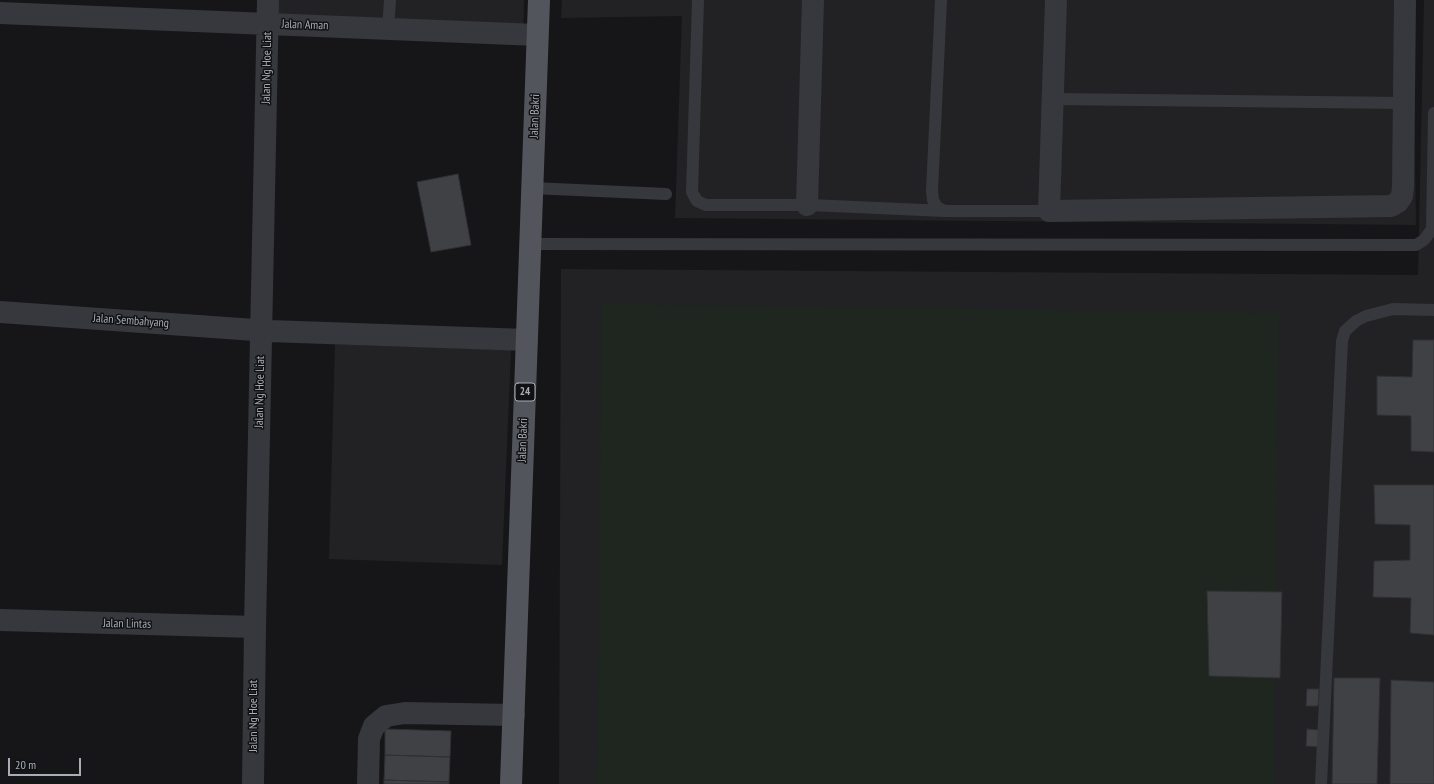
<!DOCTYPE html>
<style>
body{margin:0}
#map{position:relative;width:1434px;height:784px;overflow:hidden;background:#161618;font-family:"PT Sans Narrow",sans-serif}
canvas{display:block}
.scale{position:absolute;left:8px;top:758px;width:73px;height:18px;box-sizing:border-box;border:2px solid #a8adb8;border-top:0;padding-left:5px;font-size:12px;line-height:14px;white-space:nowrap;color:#a8adb8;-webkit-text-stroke:3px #111113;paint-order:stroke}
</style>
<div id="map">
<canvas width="1434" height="784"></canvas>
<div class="scale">20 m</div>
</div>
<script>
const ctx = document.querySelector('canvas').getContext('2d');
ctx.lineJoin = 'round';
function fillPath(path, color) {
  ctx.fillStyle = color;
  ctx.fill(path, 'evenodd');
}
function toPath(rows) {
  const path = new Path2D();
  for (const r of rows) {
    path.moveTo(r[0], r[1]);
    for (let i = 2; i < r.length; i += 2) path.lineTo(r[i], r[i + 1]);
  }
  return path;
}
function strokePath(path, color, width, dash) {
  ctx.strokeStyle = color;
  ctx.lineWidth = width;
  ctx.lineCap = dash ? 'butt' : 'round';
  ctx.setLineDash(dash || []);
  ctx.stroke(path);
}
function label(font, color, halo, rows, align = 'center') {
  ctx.font = font + ' "PT Sans Narrow",sans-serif';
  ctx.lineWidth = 3;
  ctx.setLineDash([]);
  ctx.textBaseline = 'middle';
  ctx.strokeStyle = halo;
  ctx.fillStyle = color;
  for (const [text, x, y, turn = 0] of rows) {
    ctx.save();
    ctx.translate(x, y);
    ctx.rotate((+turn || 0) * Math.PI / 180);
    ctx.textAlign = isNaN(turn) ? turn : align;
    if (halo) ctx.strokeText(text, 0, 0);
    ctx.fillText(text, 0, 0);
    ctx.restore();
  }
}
fillPath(toPath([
 [276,0,524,0,523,44,275,33],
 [562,0,1413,0,1416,225,675,218,682,16,561,18],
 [1424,0,1434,0,1434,784,559,784,561,269,1418,275],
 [335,344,511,350,502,565,329,559]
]), '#222225');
fillPath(toPath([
 [602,304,1279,313,1274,784,597,784]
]), '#1e261f');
const building = toPath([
 [458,174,471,245,431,252,417,182,458,174],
 [1413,340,1434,340,1434,452,1411,451,1411,416,1377,415,1377,376,1412,377,1413,340],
 [1374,485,1434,485,1434,635,1410,633,1411,598,1373,597,1374,561,1410,560,1410,525,1375,524,1374,485],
 [1207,591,1282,592,1280,678,1209,676,1207,591],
 [1334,678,1380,678,1377,784,1332,784,1334,678],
 [1391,680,1434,682,1434,784,1390,784,1391,680],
 [1307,689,1319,689,1318,706,1306,706,1307,689],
 [385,729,451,731,450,757,385,755,385,729],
 [1307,729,1319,730,1318,747,1306,746,1307,729],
 [385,755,450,757,449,782,384,780,385,755],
 [384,780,449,782,449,784,384,784,384,780]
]);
fillPath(building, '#404145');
strokePath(building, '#303034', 1);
strokePath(toPath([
 [698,0,692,192,697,201,706,205,810,205,945,211],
 [941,0,932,191,933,200,937,207,945,211,1049,211],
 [388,28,390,0],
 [1053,99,1404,103],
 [532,188,666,194],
 [530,244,1416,245,1424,240,1432,229,1434,113],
 [1321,784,1342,341,1345,331,1356,321,1366,316,1393,309,1434,310]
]), '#37383d', 12);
strokePath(toPath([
 [1056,0,1049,211,1391,206,1398,202,1402,196,1403,187,1405,0],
 [0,13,537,35],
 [807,205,813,0],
 [0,312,269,331,527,340],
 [0,620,255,627],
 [253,784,255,627,268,0],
 [368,784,369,739,374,726,386,716,405,713,514,715]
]), '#37383d', 22);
strokePath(toPath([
 [511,784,539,0]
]), '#53555c', 22);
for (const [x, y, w] of [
 [525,392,20]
]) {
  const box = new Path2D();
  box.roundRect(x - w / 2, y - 9, w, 18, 3);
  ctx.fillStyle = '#111113';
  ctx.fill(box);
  strokePath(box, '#a8adb8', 1);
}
label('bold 11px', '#a8adb8', null, [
 ["24",525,392]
]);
label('12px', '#a8adb8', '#111113', [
 ["Jalan Aman",305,25,2],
 ["Jalan Ng Hoe Liat",267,68,-89],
 ["Jalan Bakri",535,116,-88],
 ["Jalan Sembahyang",131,321,4],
 ["Jalan Ng Hoe Liat",260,392,-89],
 ["Jalan Bakri",523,440,-88],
 ["Jalan Lintas",127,624,1],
 ["Jalan Ng Hoe Liat",254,716,-90]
]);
</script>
